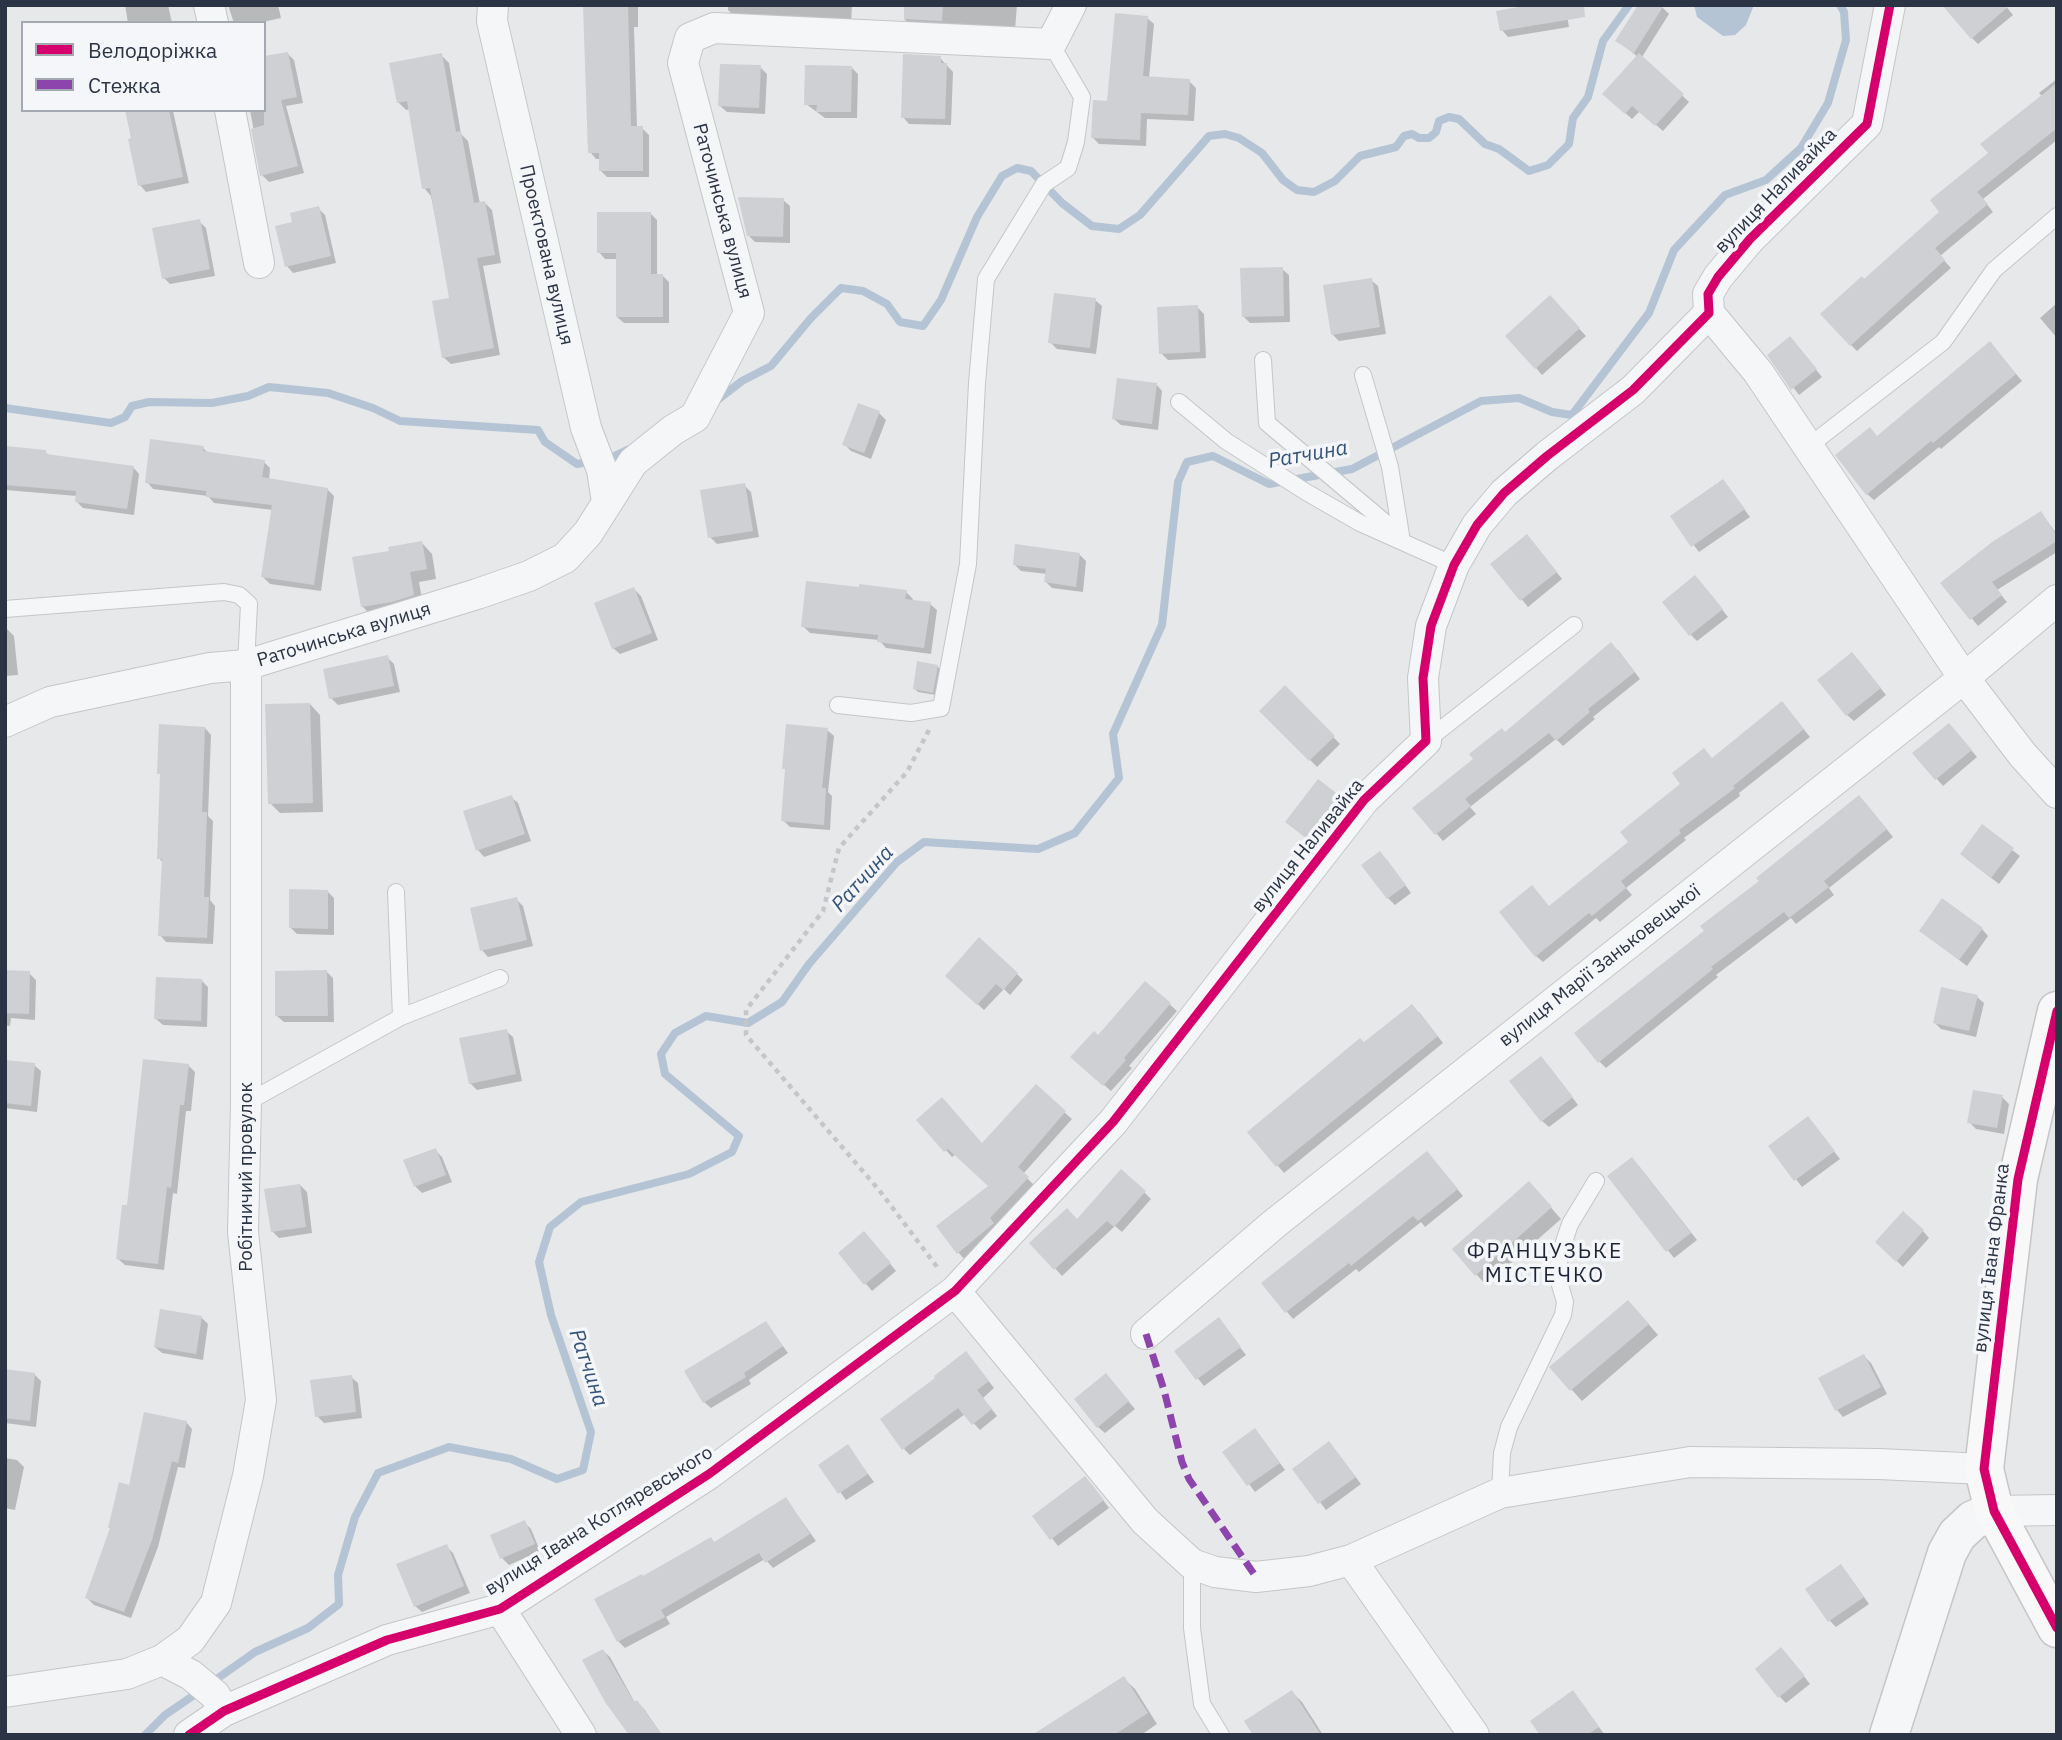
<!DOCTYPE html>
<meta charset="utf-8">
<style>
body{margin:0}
#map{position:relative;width:2062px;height:1740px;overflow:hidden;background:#e6e8ea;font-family:"IBM Plex Sans",sans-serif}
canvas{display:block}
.frame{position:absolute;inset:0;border:7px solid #2b3445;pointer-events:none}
.legend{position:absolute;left:21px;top:21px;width:245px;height:91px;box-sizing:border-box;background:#f4f6f9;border:2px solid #a4a8b1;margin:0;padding:9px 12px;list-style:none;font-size:21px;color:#2b3445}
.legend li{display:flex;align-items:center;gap:14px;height:35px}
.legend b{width:35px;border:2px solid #a4a8b1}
</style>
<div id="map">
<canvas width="2062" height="1740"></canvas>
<div class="frame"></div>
<ul class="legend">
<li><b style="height:9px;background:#d6006c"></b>Велодоріжка</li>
<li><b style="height:9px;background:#8e44ad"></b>Стежка</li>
</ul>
</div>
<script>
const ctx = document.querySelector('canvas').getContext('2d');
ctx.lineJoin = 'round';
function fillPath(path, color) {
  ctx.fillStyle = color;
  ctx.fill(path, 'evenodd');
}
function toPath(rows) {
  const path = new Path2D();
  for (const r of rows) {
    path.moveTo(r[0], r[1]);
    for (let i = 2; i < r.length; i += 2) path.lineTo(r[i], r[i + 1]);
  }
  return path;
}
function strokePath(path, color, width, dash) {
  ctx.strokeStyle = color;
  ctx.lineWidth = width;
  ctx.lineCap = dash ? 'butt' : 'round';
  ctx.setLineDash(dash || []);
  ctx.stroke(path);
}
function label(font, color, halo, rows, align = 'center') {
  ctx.font = font + ' "IBM Plex Sans",sans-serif';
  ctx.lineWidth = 7;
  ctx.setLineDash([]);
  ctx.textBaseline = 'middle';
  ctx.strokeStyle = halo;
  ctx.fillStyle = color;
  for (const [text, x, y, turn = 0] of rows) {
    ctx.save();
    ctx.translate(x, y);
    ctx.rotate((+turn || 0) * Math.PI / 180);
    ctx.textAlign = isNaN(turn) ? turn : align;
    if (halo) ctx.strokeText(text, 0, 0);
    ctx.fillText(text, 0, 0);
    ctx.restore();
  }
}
fillPath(toPath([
 [1694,5,1754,5,1746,25,1735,35,1723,36,1697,17]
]), '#b4c4d5');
fillPath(toPath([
 [125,5,168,5,172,23,128,23],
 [228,5,278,5,281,18,258,23,234,23],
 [586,5,638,5,638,27,634,27,637,128,642,128,649,135,649,177,607,177,600,170,600,159,596,159,590,152],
 [728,5,852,5,851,23,735,17,728,10],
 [905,5,1017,5,1015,30,911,25,904,19],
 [1660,5,1669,14,1642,57,1689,102,1663,131,1640,111,1632,119,1611,100,1638,57,1618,41],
 [2005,5,2013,15,1978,44,1972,38],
 [1566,9,1569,27,1508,37,1502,30],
 [1147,18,1154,24,1149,78,1189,81,1196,88,1194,121,1147,119,1146,146,1099,144,1092,137],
 [287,53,294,60,303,103,286,106,304,173,269,182,262,175,250,110,264,110],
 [441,55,449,63,461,134,468,141,480,204,485,203,492,210,501,263,483,266,500,355,451,364,443,357,451,299,431,196,424,188,410,109,406,110,398,102],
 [940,58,953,72,951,125,909,124,903,117],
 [760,67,767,74,765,114,727,112,720,106],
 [851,67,858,74,857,118,825,118,806,104],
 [2057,79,2057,140,1983,199,1993,212,1940,256,1951,268,1857,351,1851,345,1864,281,1942,212,1990,153,2042,96,2039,93],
 [126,110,177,110,173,111,189,183,146,192,140,185],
 [783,200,790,206,790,243,755,242,748,235],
 [318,208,325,215,336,263,293,273,287,266,294,224],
 [650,213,657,220,657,275,662,275,669,282,669,323,624,323,617,317,617,259,605,259,599,252],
 [199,221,206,228,215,276,170,284,164,278],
 [1282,269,1289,275,1290,322,1250,323,1244,317],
 [1371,280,1378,286,1386,334,1339,341,1333,335],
 [1095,300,1102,306,1096,354,1057,349,1050,342],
 [2057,303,2057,338,2040,318],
 [1556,304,1586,336,1542,375,1536,368],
 [1197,307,1204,314,1206,358,1168,360,1161,353],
 [1796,345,1822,377,1799,395,1769,355],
 [1996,350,2022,381,1941,449,1939,447,1874,500,1867,494,1878,437],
 [1156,384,1162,391,1158,430,1121,425,1114,419],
 [859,405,879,413,886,420,871,459,851,451,844,444],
 [5,448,45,452,50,456,133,467,139,474,134,515,83,508,76,501,77,496,5,490],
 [203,448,209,454,264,462,270,468,269,480,327,489,334,496,321,591,270,584,263,577,273,510,214,503,208,496,153,489,147,482],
 [1723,481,1750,517,1699,552,1672,516],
 [744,485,751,492,759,537,717,544,710,537],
 [2041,513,2057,534,2057,552,1997,590,2007,602,1978,626,1943,583],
 [422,543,432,554,436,579,419,582,423,605,373,617,362,606,391,553],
 [1533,543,1562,579,1528,607,1493,564],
 [1080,555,1086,561,1083,592,1052,588,1046,582,1047,574,1021,571,1014,564],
 [1702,584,1728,617,1697,641,1691,635],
 [634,589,641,596,658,640,620,654,613,648],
 [906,592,913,599,912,601,930,604,937,610,931,654,886,648,879,640,810,633,803,626],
 [7,629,14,636,18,675,5,676,5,630],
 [1618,650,1640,679,1593,717,1595,719,1563,746,1556,739,1470,807,1476,814,1443,841,1415,809,1506,734],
 [387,657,394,664,400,692,338,705,331,698],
 [1859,661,1886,695,1854,721,1847,715],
 [937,666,940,669,936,695,918,692,915,689],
 [1285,688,1340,744,1317,767,1262,711],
 [310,704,320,715,323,812,280,813,270,803],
 [1788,710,1810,737,1739,793,1740,796,1684,838,1686,840,1626,888,1632,895,1600,922,1596,918,1543,962,1536,956,1549,908,1630,842,1683,784,1712,759],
 [205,728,211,735,208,816,213,821,210,900,215,906,213,944,166,942,160,935,163,863,159,858,162,776,159,773],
 [827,730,834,736,828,792,832,796,830,830,790,827,783,820,787,771,784,768],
 [1955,731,1977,757,1943,786,1914,753],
 [1318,781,1349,806,1317,847,1294,828],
 [511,797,518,803,531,841,484,857,478,850],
 [1865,803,1893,837,1829,888,1834,895,1796,924,1791,918,1716,975,1718,977,1606,1068,1600,1062,1576,1033],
 [1982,827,2020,856,1999,884,1968,860],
 [1387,860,1411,893,1395,905,1388,898],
 [327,891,334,898,334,935,297,934,290,927],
 [516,899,523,906,533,946,488,957,482,950],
 [1982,929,1988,936,1967,966,1921,931],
 [5,972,29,973,36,980,35,1020,11,1018,10,1026,5,1025],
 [327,972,333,978,334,1022,284,1022,277,1016],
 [1017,974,1023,980,1010,995,1004,989,984,1010,954,982],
 [202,981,208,987,207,1027,163,1025,156,1019],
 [1146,983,1177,1011,1129,1066,1132,1068,1111,1091,1079,1063,1098,1037],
 [1977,997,1984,1003,1976,1037,1941,1029,1934,1022],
 [1419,1012,1443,1043,1284,1173,1249,1132,1364,1044],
 [506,1031,513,1037,522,1081,477,1090,470,1083],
 [5,1061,34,1065,41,1071,37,1112,5,1108],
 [188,1065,195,1072,191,1111,186,1111,177,1194,173,1193,164,1270,125,1265,118,1259,129,1207],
 [1548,1065,1578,1105,1549,1127,1542,1121],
 [1036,1087,1072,1119,1023,1174,1034,1185,995,1226,1000,1231,964,1259,958,1252,990,1187,956,1154,952,1157,919,1120,983,1145],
 [2002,1097,2009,1104,2004,1134,1976,1129,1969,1122],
 [1808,1118,1840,1159,1802,1187,1771,1146],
 [435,1150,442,1157,452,1182,422,1193,415,1186,406,1161],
 [1433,1160,1463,1196,1425,1227,1421,1222,1359,1272,1356,1269,1293,1319,1263,1283],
 [1639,1166,1697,1240,1674,1258,1609,1176],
 [300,1185,307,1192,312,1233,279,1238,272,1231],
 [1144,1192,1151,1199,1122,1232,1115,1226,1062,1276,1032,1243],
 [1539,1194,1561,1219,1486,1285,1476,1274],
 [1923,1231,1929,1238,1903,1267,1877,1242],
 [871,1240,896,1271,872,1291,840,1253],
 [1638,1312,1658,1335,1582,1401,1552,1368],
 [201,1317,208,1324,203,1360,162,1353,155,1347],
 [1219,1320,1246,1355,1204,1386,1176,1351],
 [766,1323,788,1353,749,1380,751,1384,711,1408,704,1402],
 [1864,1356,1871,1363,1887,1394,1843,1417,1837,1410],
 [972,1360,994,1388,983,1398,997,1416,980,1430,965,1414,910,1455,904,1449],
 [5,1371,35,1375,41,1381,36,1427,5,1423],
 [351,1377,358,1383,362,1418,324,1423,317,1416],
 [1112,1382,1135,1409,1105,1433,1098,1427],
 [186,1422,192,1429,185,1468,178,1467,158,1547,131,1618,94,1605,87,1598,112,1529,130,1487],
 [1261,1437,1285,1470,1255,1492,1225,1452],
 [848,1447,874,1482,846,1500,821,1465],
 [1335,1450,1361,1484,1326,1510,1295,1469],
 [5,1458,17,1460,24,1467,15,1510,5,1508],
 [1092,1485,1109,1508,1058,1546,1035,1516],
 [786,1499,816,1541,773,1568,765,1559,666,1617,670,1624,625,1648,618,1641,643,1578,715,1544],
 [524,1522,531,1529,540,1551,509,1565,502,1558],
 [446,1546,453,1553,470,1593,422,1612,415,1606],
 [1847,1573,1869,1604,1836,1627,1830,1621],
 [603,1651,610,1657,635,1703,637,1702,644,1709,662,1735,631,1735],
 [1788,1656,1810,1684,1786,1703,1780,1697],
 [1124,1679,1135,1689,1157,1724,1141,1735,1035,1735],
 [1292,1692,1302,1702,1323,1735,1255,1735],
 [1579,1699,1604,1734,1542,1735]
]), '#0003');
strokePath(toPath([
 [716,401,742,381,771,366,811,318,841,288,863,291,887,304,900,322,923,326,941,300,977,217,1002,176,1017,168,1031,171,1062,203,1092,226,1119,229,1140,215,1209,136,1225,134,1239,138,1262,153,1283,180,1297,190,1314,192,1335,181,1360,156,1396,147,1404,136,1412,134,1419,138,1429,138,1436,132,1439,121,1449,117,1459,119,1485,144,1499,149,1529,171,1548,165,1569,144,1573,118,1588,97,1603,41,1629,5],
 [5,408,111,423,125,417,132,406,149,402,212,403,248,396,269,387,328,393,373,408,400,421,538,430,545,442,577,464,608,459,629,449],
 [211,1683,255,1652,308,1628,339,1604,338,1575,355,1517,378,1473,449,1447,511,1459,557,1479,583,1470,591,1432,551,1315,539,1262,550,1227,581,1202,689,1174,732,1152,739,1136,665,1074,661,1054,675,1033,706,1016,748,1023,782,1002,809,964,897,862,924,842,1038,849,1075,833,1119,778,1113,734,1162,625,1178,482,1187,462,1213,456,1269,484,1352,469,1481,401,1519,398,1552,412,1572,415,1649,313,1674,250,1725,195,1766,180,1801,148,1828,103,1846,40,1844,12,1840,5],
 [145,1735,165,1715,200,1691]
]), '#b4c4d5', 8);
fillPath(toPath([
 [583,5,628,5,631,126,643,126,643,171,599,171,599,153,588,153],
 [904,5,943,5,942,21,904,19],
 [1529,5,1584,5,1585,17,1500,31,1496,11],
 [1638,5,1664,5,1634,53,1615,41],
 [1942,5,2010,5,1971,39],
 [1115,13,1148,16,1143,76,1190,79,1188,115,1141,113,1140,140,1091,138,1093,100,1107,101],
 [288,52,297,97,281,100,298,166,260,176,251,129,264,125,264,56],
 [442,53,456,132,461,131,474,203,485,201,495,255,477,258,494,348,442,358,432,301,449,298,430,188,422,189,407,101,397,103,389,63],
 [1639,53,1684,94,1655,126,1632,106,1625,114,1602,94],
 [903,54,941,56,941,63,947,63,945,119,901,118],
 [720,64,761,65,759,108,718,106],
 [805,65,852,66,851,112,816,112,817,105,804,105],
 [2057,83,2057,128,1977,192,1988,204,1935,248,1945,260,1850,346,1820,314,1862,276,1864,279,1939,212,1930,200,1988,153,1980,144],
 [125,110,169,110,183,177,138,186,128,139,131,138],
 [738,197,784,198,783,237,747,236],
 [319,206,331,256,285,267,275,226,292,222,290,213],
 [597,212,651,212,651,274,663,274,663,317,616,317,616,253,597,253],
 [200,219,210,269,162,279,152,228],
 [1283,267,1284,316,1242,317,1240,268],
 [1372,278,1380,327,1331,335,1323,285],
 [1054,293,1096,298,1090,348,1048,343],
 [1550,295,1580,328,1535,369,1505,336],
 [1198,305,1200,352,1159,354,1157,307],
 [1790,336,1817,369,1791,390,1767,355],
 [1990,341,2016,374,1933,443,1931,441,1866,495,1835,455,1870,427,1877,436],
 [1117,378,1157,383,1152,424,1112,419],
 [858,403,880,411,864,453,842,445],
 [150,439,204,446,203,451,265,460,262,477,328,488,314,585,261,577,272,505,206,497,206,491,145,483],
 [5,446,46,450,46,454,134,466,127,509,75,502,76,491,5,485],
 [1723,479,1745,509,1691,547,1670,516],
 [745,483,753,531,708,538,700,490],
 [2041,511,2057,536,2057,541,1992,582,2002,595,1970,620,1940,583,1992,542],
 [1527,534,1557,572,1520,601,1490,564],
 [422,541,427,569,410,572,414,595,392,602,361,607,352,557,389,551,388,547],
 [1015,544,1080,553,1076,587,1044,582,1046,569,1013,565],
 [1695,575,1723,609,1689,636,1662,602],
 [806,581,859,587,859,584,907,590,905,599,931,602,924,648,877,642,878,635,801,627],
 [634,587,652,633,612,649,594,603],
 [1611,642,1635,672,1588,709,1590,712,1556,741,1549,733,1465,799,1471,806,1435,835,1412,808,1473,759,1469,754,1502,728,1505,732],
 [1852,652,1881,688,1846,716,1817,680],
 [388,655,394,686,329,699,323,669],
 [917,661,938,665,933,693,913,689],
 [1285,685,1335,736,1309,761,1259,711],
 [1782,701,1804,729,1733,786,1735,788,1679,830,1681,833,1621,881,1626,888,1592,916,1589,913,1535,957,1499,912,1532,885,1549,906,1628,842,1620,832,1680,784,1672,773,1704,748,1712,758],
 [310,703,313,803,268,804,265,704],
 [1949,723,1972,750,1935,780,1912,753],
 [159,724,205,727,202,812,207,812,204,897,209,897,207,938,158,936,162,859,157,859,160,774,157,774],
 [786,724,828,728,822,788,826,788,824,825,781,821,785,769,782,769],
 [1318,779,1343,798,1310,841,1285,822],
 [512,795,525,834,476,851,463,811],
 [1859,795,1887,829,1824,881,1829,887,1789,918,1784,912,1711,967,1713,969,1598,1063,1574,1033,1704,931,1700,926,1759,881,1756,878],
 [1982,824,2014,848,1991,878,1960,854],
 [1380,851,1406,885,1387,899,1361,865],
 [289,889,328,890,328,929,289,928],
 [517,897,527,940,480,951,470,908],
 [1942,898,1983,928,1959,960,1919,931],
 [979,937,1018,973,1003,990,996,984,977,1005,945,976],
 [5,970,30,971,29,1014,5,1013],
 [327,970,328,1016,275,1016,275,971],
 [156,977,202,979,201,1021,154,1019],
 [1145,981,1171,1003,1124,1058,1126,1060,1103,1086,1070,1057,1094,1031,1098,1035],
 [1941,987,1978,995,1969,1031,1933,1023],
 [1412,1004,1438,1036,1276,1167,1247,1132,1360,1038,1364,1042],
 [507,1029,516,1074,469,1084,459,1038],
 [1541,1056,1573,1097,1541,1122,1509,1081],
 [143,1059,189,1064,184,1105,180,1105,171,1188,167,1187,158,1264,116,1259,122,1205,127,1205],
 [5,1060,35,1063,31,1106,5,1103],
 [1036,1084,1066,1111,1018,1167,1029,1177,990,1218,994,1223,957,1254,936,1226,988,1186,948,1149,944,1152,916,1120,942,1097,982,1143],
 [1973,1090,2003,1095,1997,1128,1967,1123],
 [1808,1116,1835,1151,1794,1181,1768,1146],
 [436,1148,446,1175,414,1187,403,1160],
 [1427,1151,1458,1189,1418,1221,1413,1216,1351,1266,1349,1263,1285,1313,1261,1283],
 [1632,1157,1691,1233,1666,1252,1607,1176],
 [1121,1169,1146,1191,1114,1227,1107,1221,1054,1270,1029,1243,1067,1208,1077,1219],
 [1529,1181,1552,1207,1475,1276,1452,1249],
 [300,1184,306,1227,271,1232,264,1189],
 [1903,1211,1924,1230,1896,1262,1875,1242],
 [864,1231,891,1263,864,1285,838,1253],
 [1628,1300,1649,1324,1570,1391,1549,1367],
 [160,1309,202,1316,196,1354,154,1347],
 [1219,1317,1241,1347,1196,1380,1174,1351],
 [766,1321,783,1346,744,1373,746,1377,703,1403,684,1371],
 [966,1351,989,1381,977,1390,992,1409,972,1425,958,1408,902,1450,880,1419,935,1378,934,1376],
 [1864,1354,1881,1387,1835,1411,1818,1378],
 [5,1369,35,1373,30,1421,5,1418],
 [1106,1373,1129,1401,1097,1428,1074,1399],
 [352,1375,356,1412,315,1417,310,1380],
 [144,1412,187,1421,178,1463,172,1461,152,1540,124,1612,85,1598,110,1528,108,1528,119,1482,129,1485],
 [1255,1428,1280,1463,1247,1486,1222,1452],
 [1329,1441,1356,1477,1318,1504,1292,1469],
 [848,1444,868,1474,838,1494,818,1465],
 [1085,1476,1104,1500,1050,1540,1032,1516],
 [786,1497,810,1534,765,1563,759,1553,661,1610,665,1617,617,1642,594,1599,642,1574,643,1576,711,1537,714,1542],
 [525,1520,535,1544,500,1559,490,1535],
 [447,1544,464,1586,414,1607,396,1564],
 [1841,1564,1864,1597,1828,1622,1805,1589],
 [1781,1647,1805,1676,1778,1698,1755,1669],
 [603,1649,634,1702,637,1700,662,1735,629,1735,605,1702,582,1660],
 [1124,1676,1148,1713,1114,1735,1032,1735],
 [1292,1690,1321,1735,1253,1735,1244,1721],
 [1573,1690,1599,1727,1587,1735,1540,1735,1530,1721]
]), '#ced0d3');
const service = toPath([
 [1263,360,1267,423,1400,535],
 [1363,375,1390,467,1401,535],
 [1179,402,1226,441,1306,492,1360,523,1454,565],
 [1809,446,1943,342,1994,270,2057,216],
 [5,609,224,592,239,595,249,604,246,665],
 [838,705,911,713,941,708,968,564,977,383,986,279,1044,184,1068,168,1076,142,1082,97,1051,44],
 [1426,741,1574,625],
 [401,1017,500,978],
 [246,1103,401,1017,396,892],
 [1500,1493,1502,1453,1509,1427,1563,1315,1565,1302,1557,1275,1561,1251,1570,1224,1596,1181],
 [1192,1564,1192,1628,1202,1704,1221,1735]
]);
const minor = toPath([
 [209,5,213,23],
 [493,5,492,21,586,428,602,470,607,502],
 [230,110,259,263],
 [1709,313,1758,372,1964,678,2022,754,2057,793],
 [5,722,50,702,210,668,246,665,477,594,529,576,565,558,588,533,633,462,673,430,695,417,749,313,683,63,690,38,714,28,1051,44,1071,5],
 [955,1291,1145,1521,1192,1564,1215,1572,1256,1577,1309,1571,1351,1560,1500,1493,1690,1462,1879,1464,1984,1469],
 [1146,1334,1274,1224,1964,678,2057,600],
 [1994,1511,2057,1510],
 [1351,1560,1474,1735],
 [500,1609,581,1735],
 [162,1660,191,1675,215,1695,224,1711],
 [5,1692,127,1674,162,1660,190,1640,216,1603,248,1476,261,1400,243,1232,246,1103,246,665],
 [189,1735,224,1711,387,1640,500,1609,709,1474,955,1291,1113,1122,1364,800,1426,741,1423,678,1431,626,1454,565,1477,525,1504,493,1547,456,1633,390,1709,313,1708,294,1718,277,1750,239,1867,124,1890,5]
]);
const tertiary = toPath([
 [1889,1735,1947,1553,1957,1535,1973,1520,1994,1511]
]);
const secondary = toPath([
 [2057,1011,2018,1179,1984,1469,1994,1511,2057,1628]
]);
strokePath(service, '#c4c6c8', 18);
strokePath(minor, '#c4c6c8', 32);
strokePath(tertiary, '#c4c6c8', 41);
strokePath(secondary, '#c4c6c8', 41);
strokePath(toPath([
 [929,730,907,772,839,848,823,911,746,1010,746,1035,879,1190,938,1268]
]), '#c5c6ca', 4.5, [5, 5]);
strokePath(service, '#f5f6f7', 16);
strokePath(minor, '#f5f6f7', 30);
strokePath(tertiary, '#f5f6f7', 38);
strokePath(secondary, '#f8f8f8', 38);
strokePath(toPath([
 [1146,1334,1164,1390,1182,1462,1189,1479,1256,1577]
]), '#8e44ad', 7, [14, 7]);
strokePath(toPath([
 [2057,1011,2018,1179,1984,1469,1994,1511,2057,1628],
 [189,1735,224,1711,387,1640,500,1609,709,1474,955,1291,1113,1122,1364,800,1426,741,1423,678,1431,626,1454,565,1477,525,1504,493,1547,456,1633,390,1709,313,1708,294,1718,277,1750,239,1867,124,1890,5]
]), '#d6006c', 9);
label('19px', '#2b3445', '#f4f6f9', [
 ["вулиця Наливайка",1776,191,-46],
 ["Раточинська вулиця",722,211,75],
 ["Проектована вулиця",546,255,77],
 ["Раточинська вулиця",344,635,-17],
 ["вулиця Наливайка",1308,846,-51],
 ["вулиця Марії Заньковецької",1600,966,-38],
 ["Робітничий провулок",247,1177,-90],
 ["вулиця Івана Франка",1992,1258,-83],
 ["вулиця Івана Котляревського",599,1521,-32]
]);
label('italic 21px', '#34527a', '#f4f6f9', [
 ["Ратчина",1308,455,-10],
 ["Ратчина",863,879,-48],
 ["Ратчина",588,1368,71]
]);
ctx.letterSpacing = '2px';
label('21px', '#1d2536', '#f4f6f9', [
 ["ФРАНЦУЗЬКЕ",1545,1252],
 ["МІСТЕЧКО",1545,1276]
]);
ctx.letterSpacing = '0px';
</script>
